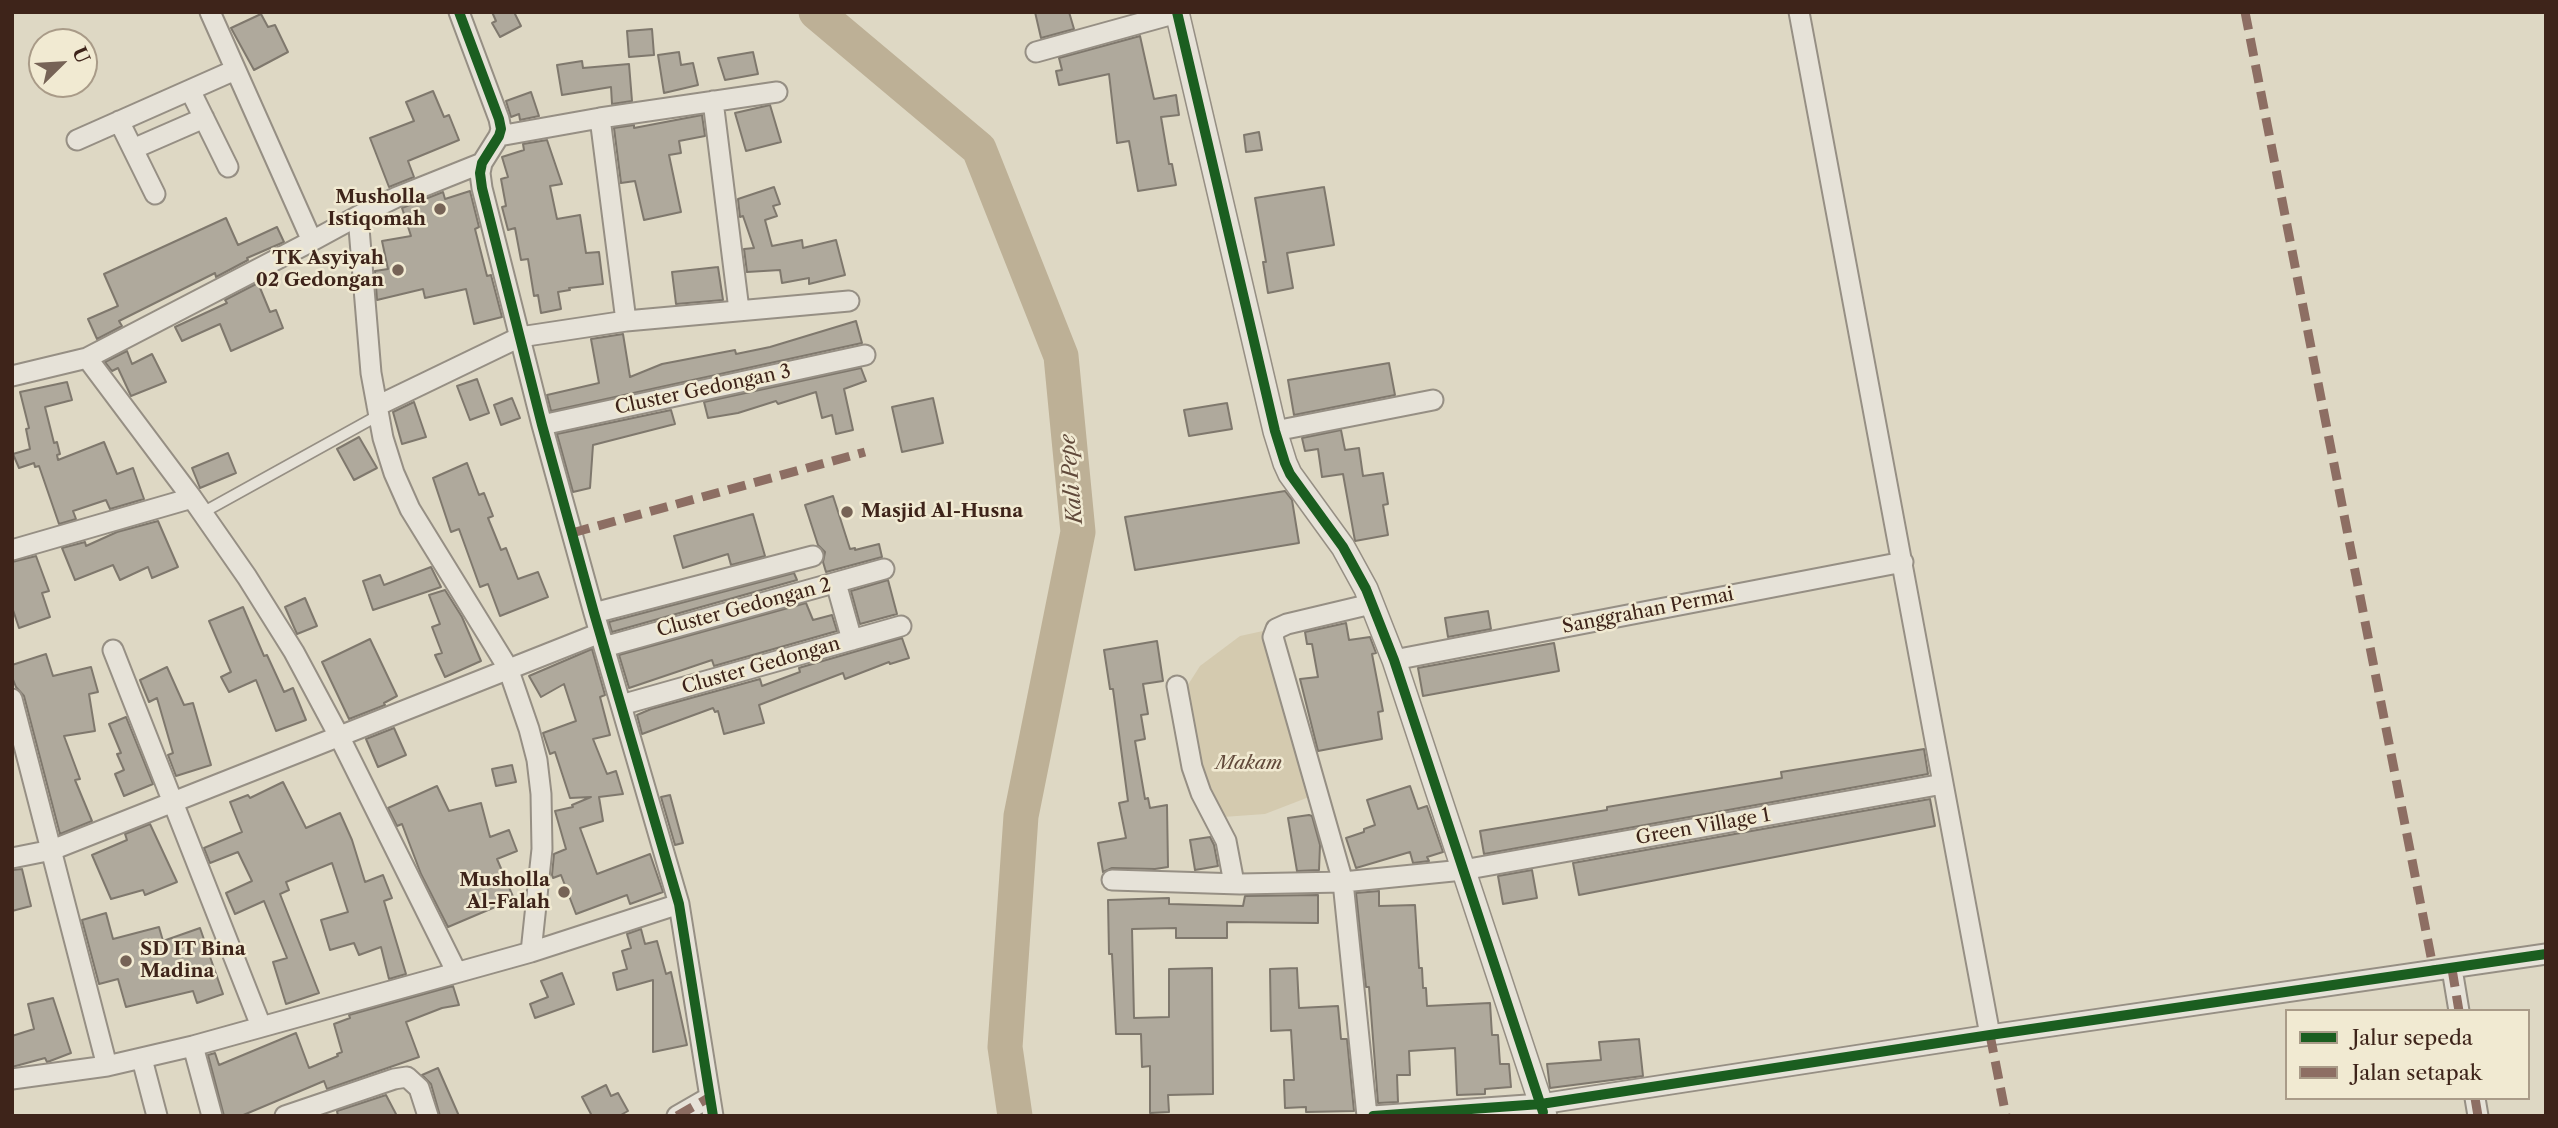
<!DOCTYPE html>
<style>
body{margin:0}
#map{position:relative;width:2558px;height:1128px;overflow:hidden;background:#ded8c4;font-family:"Libre Caslon Text",serif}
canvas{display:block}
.frame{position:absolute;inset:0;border:14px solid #3e241a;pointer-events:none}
.legend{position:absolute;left:2285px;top:1009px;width:245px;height:91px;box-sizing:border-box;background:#f1ead2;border:2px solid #a99b88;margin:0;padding:9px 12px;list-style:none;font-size:21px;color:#3e241a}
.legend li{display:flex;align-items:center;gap:14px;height:35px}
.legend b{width:35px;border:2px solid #a99b88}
.north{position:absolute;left:28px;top:28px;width:70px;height:70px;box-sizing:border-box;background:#f1ead2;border:2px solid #a99b88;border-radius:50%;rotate:66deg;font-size:19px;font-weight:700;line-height:28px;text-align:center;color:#3e241a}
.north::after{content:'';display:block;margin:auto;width:24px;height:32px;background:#766356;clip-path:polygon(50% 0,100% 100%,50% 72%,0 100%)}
</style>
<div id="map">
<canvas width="2558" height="1128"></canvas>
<div class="frame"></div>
<ul class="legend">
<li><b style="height:9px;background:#1b5e20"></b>Jalur sepeda</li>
<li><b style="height:9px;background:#8d6e63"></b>Jalan setapak</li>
</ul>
<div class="north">U</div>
</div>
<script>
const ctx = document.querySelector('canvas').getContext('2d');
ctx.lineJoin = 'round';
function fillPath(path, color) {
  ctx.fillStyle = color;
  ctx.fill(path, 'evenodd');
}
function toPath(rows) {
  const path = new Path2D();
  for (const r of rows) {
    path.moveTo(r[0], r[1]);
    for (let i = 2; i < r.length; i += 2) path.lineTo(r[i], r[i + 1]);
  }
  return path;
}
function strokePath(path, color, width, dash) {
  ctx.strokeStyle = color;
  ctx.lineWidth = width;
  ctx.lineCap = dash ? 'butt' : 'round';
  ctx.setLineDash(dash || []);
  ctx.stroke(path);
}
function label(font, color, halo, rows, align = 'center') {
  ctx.font = font + ' "Libre Caslon Text",serif';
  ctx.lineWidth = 5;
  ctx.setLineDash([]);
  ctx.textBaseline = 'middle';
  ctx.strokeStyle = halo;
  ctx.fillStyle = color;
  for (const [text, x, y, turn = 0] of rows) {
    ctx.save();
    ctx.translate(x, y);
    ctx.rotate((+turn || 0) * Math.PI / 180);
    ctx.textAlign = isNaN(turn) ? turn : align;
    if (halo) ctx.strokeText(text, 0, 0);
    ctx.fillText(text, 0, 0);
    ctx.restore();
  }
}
fillPath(toPath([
 [1263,631,1309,797,1265,814,1223,817,1207,795,1184,691,1200,666,1240,636]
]), '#d4caaf');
strokePath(toPath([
 [816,12,979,149,1061,356,1078,532,1021,816,1005,1047,1015,1116]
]), '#bdb096', 35);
const building = toPath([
 [492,12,514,12,521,26,500,37,492,23,496,21,492,12],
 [1035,12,1069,12,1074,29,1041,38,1035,12],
 [261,14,268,27,275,25,288,52,254,70,231,28,261,14],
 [652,29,654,55,629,57,627,31,652,29],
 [1140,36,1154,99,1176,95,1179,115,1161,117,1169,164,1172,164,1176,185,1138,191,1129,141,1117,143,1109,74,1059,85,1056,71,1062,70,1059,58,1140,36],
 [679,52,681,65,693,63,698,85,664,93,658,55,679,52],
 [753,52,758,74,725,80,718,58,753,52],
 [582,61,583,68,629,64,632,101,612,104,611,87,562,95,557,65,582,61],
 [433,91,444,117,449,115,459,140,408,161,414,177,389,187,370,138,414,121,406,102,433,91],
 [531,92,539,116,520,120,519,114,511,117,506,101,531,92],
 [770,105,781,142,746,151,735,113,770,105],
 [702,115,705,136,679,141,681,153,669,155,681,212,644,220,635,181,621,183,614,128,634,125,634,128,702,115],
 [1259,132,1262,150,1246,152,1244,135,1259,132],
 [547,140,562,184,550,186,557,219,580,215,586,253,599,252,603,284,569,288,570,290,558,292,561,309,541,313,538,295,534,296,528,259,521,260,515,228,508,230,502,207,506,206,501,179,508,177,502,157,524,150,523,144,547,140],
 [774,187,780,204,773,206,777,216,765,220,772,246,802,240,803,248,836,240,845,275,809,284,809,278,782,283,780,270,747,272,744,249,754,248,743,216,740,217,738,199,774,187],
 [1324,187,1334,245,1287,253,1293,288,1268,293,1263,262,1266,262,1255,198,1324,187],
 [470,191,479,227,475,229,487,276,491,275,502,317,474,324,466,289,425,298,423,289,377,300,375,271,388,269,382,241,411,236,402,208,443,192,445,199,470,191],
 [226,218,238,245,277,227,284,242,247,258,248,260,216,277,215,273,119,321,122,326,97,339,88,319,118,306,104,274,226,218],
 [718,267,723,300,676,304,672,272,718,267],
 [258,283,270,312,276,310,283,328,231,351,220,324,182,341,175,327,227,303,225,300,258,283],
 [856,321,862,343,551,411,547,395,599,383,591,339,623,334,630,377,662,364,735,350,736,354,770,347,856,321],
 [127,351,132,364,152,354,166,382,131,396,118,368,112,371,105,362,127,351],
 [1389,363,1395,395,1294,415,1288,380,1389,363],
 [861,368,866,381,844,389,853,430,836,434,832,415,822,418,816,392,778,404,776,401,738,413,708,418,704,402,861,368],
 [477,379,489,413,470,420,457,386,477,379],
 [67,382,72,400,45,407,54,443,57,442,60,454,57,455,58,460,104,442,117,474,133,468,144,499,110,509,106,500,73,511,76,519,59,524,39,466,35,467,34,463,19,468,13,454,30,449,26,429,29,428,20,392,67,382],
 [512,398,520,418,501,425,494,405,512,398],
 [933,398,943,443,902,452,892,407,933,398],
 [414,402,426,437,402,444,393,412,414,402],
 [1227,403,1232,429,1189,436,1184,410,1227,403],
 [671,410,675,424,593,445,590,488,573,492,557,434,671,410],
 [1341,430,1345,450,1359,448,1363,476,1383,473,1388,504,1383,505,1388,535,1355,541,1343,474,1322,477,1318,449,1305,451,1302,438,1341,430],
 [359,437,377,468,354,480,337,449,359,437],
 [228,453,236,473,200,488,192,468,228,453],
 [467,463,479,495,484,493,493,516,488,518,501,550,506,548,518,579,538,572,548,597,500,616,488,584,480,587,459,529,451,532,433,478,467,463],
 [1285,491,1292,500,1299,543,1135,570,1125,517,1285,491],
 [833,496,850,549,855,548,855,550,879,544,882,557,826,572,823,562,825,552,818,545,805,505,833,496],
 [753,514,765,556,731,565,728,554,683,568,674,536,753,514],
 [158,521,178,567,152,578,148,567,120,580,113,565,75,580,62,548,85,542,86,546,117,532,158,521],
 [36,556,49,591,42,593,50,617,19,628,12,607,12,562,36,556],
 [431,567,441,587,373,610,363,581,380,575,384,585,431,567],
 [794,573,797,580,612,632,609,622,794,573],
 [888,580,897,614,860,624,851,591,888,580],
 [445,590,462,617,481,661,445,677,435,655,442,653,432,627,440,624,429,595,445,590],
 [305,598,317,626,297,634,285,607,305,598],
 [806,603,813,620,832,615,837,631,714,666,712,660,629,688,619,655,806,603],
 [243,607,264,656,267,655,284,692,293,688,306,720,276,731,256,680,229,692,221,677,231,672,209,621,243,607],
 [1488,611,1491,629,1448,637,1445,618,1488,611],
 [1346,623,1349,640,1370,637,1376,653,1372,654,1383,711,1378,712,1382,739,1318,751,1300,679,1318,677,1312,644,1307,644,1305,632,1346,623],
 [902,638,909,658,890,664,889,662,845,679,843,673,759,705,764,723,724,734,718,711,715,712,713,708,642,734,637,715,651,709,760,679,762,686,800,672,799,668,802,667,902,638],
 [370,639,397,696,384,703,385,705,349,719,322,662,370,639],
 [1157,641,1163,681,1143,684,1148,714,1141,715,1145,739,1135,741,1145,799,1148,798,1150,808,1167,805,1168,867,1155,869,1112,868,1103,872,1098,843,1126,838,1119,803,1128,801,1113,689,1110,689,1104,650,1157,641],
 [1554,643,1559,671,1423,696,1418,668,1554,643],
 [592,649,605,695,600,697,610,735,593,739,607,774,616,771,623,794,599,797,603,821,580,828,597,874,650,854,663,892,630,904,627,895,576,914,561,875,553,878,552,875,554,854,566,849,555,811,573,807,572,805,591,797,570,798,555,752,550,754,543,733,576,721,564,684,541,697,529,676,592,649],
 [46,654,53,676,91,667,98,692,89,694,95,731,64,736,80,779,75,780,92,821,60,834,24,696,16,687,12,677,12,665,46,654],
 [167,667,184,705,193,703,211,765,176,776,168,755,173,753,157,698,149,702,140,680,167,667],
 [126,717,153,784,124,796,115,774,124,770,117,754,121,753,109,724,126,717],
 [394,728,406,755,378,767,366,739,394,728],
 [1924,749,1928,774,1484,854,1480,831,1607,810,1607,807,1782,778,1781,772,1924,749],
 [512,765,516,782,496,786,492,769,512,765],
 [283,782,306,828,340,813,352,840,365,882,383,875,392,898,384,901,406,974,389,979,381,947,359,955,354,943,330,950,321,920,348,912,332,863,286,882,289,890,280,894,319,993,286,1004,273,962,287,958,264,901,235,914,226,893,252,881,238,852,210,863,204,848,242,832,230,802,248,795,250,798,283,782],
 [437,786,449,811,481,803,490,837,509,830,517,851,497,859,514,899,448,927,421,874,402,824,397,826,388,808,437,786],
 [1410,786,1418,809,1427,806,1443,852,1427,857,1429,861,1413,863,1410,852,1356,868,1346,838,1364,832,1364,829,1375,825,1367,800,1410,786],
 [670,795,683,843,675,845,661,797,670,795],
 [1930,799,1935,826,1579,895,1573,863,1930,799],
 [1309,815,1312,816,1320,845,1319,870,1297,871,1288,818,1309,815],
 [150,824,177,882,145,895,143,890,111,899,92,855,127,840,125,834,150,824],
 [1210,837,1214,845,1218,866,1195,870,1190,840,1210,837],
 [22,869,31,906,12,911,12,870,22,869],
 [1532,870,1537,898,1503,904,1498,876,1532,870],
 [1379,891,1379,906,1415,905,1419,968,1422,968,1423,988,1426,988,1427,1006,1490,1003,1492,1035,1498,1035,1500,1064,1509,1064,1511,1087,1485,1089,1485,1094,1457,1095,1455,1048,1409,1051,1410,1075,1397,1075,1398,1102,1378,1103,1369,987,1366,987,1356,893,1379,891],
 [1318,895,1318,923,1227,922,1227,938,1176,938,1176,928,1132,929,1134,1018,1169,1017,1169,969,1212,968,1213,1094,1168,1095,1169,1112,1150,1113,1150,1066,1142,1067,1141,1034,1116,1034,1112,954,1109,954,1108,900,1169,898,1169,904,1243,906,1245,896,1318,895],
 [106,913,113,939,159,927,163,941,200,928,223,994,197,1003,193,991,126,1007,118,979,99,984,82,920,106,913],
 [641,929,645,944,657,941,666,974,671,972,687,1045,653,1052,653,980,617,990,613,973,627,969,622,951,631,948,627,934,641,929],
 [1297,968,1299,1008,1338,1006,1341,1039,1347,1039,1354,1111,1306,1112,1306,1107,1285,1108,1284,1080,1294,1080,1291,1030,1271,1031,1270,969,1297,968],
 [562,973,574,1004,535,1018,530,1004,548,997,541,981,562,973],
 [453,986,459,1005,442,1008,406,1022,419,1057,327,1089,324,1081,241,1116,224,1116,208,1055,215,1053,219,1065,296,1033,309,1068,338,1056,337,1054,342,1052,334,1024,350,1018,349,1015,453,986],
 [53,998,71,1053,50,1061,47,1062,45,1058,12,1067,12,1036,34,1029,28,1004,53,998],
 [1639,1039,1643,1076,1550,1088,1547,1064,1601,1060,1599,1042,1639,1039],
 [438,1068,459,1116,440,1116,431,1084,422,1075,438,1068],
 [606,1085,611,1096,618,1093,628,1111,619,1116,592,1116,582,1097,606,1085],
 [386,1095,397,1116,338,1116,337,1111,386,1095]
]);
fillPath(building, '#afa99c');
strokePath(building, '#7f786d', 2);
const service = toPath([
 [202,513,379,415]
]);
const minor = toPath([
 [459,12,499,119,501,129,499,136,482,163,480,173,482,188,542,425,594,613,679,904,713,1116],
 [1799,12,1990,1035],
 [1036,52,1177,13],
 [190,90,228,167],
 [713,101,739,310],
 [600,118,626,321],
 [119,121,155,194],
 [499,136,600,118,777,92],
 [77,140,235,70],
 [133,149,204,118],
 [482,163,397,197,358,216,371,373,383,438,394,473,410,509,508,668,529,729,537,760,541,794,542,849,531,952],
 [312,241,358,216],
 [87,358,192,498,247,577,294,652,339,736,456,971],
 [12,376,87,358,312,241,210,12],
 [377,406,520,337,626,321,849,301],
 [542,425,865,355],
 [1275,431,1433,400],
 [12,550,192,498],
 [836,583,852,640],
 [594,613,813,556],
 [604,647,884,569],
 [113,650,261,1026],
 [1394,660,1903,562],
 [1177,686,1192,767,1201,793,1226,841,1234,883],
 [12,699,107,1066],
 [621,705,901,626],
 [12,858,52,850,600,633],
 [1112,880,1240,884,1343,882,1463,870,1943,784],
 [2452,969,2459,1011],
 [193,1046,212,1116],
 [142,1059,157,1116],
 [12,1079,107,1066,193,1046,531,952,679,904],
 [2475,1098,2478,1116],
 [285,1116,394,1079,407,1077,419,1088,428,1116],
 [677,1116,710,1097],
 [1367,1116,1343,882,1273,637,1276,629,1287,624,1371,604],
 [1373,1116,1541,1104,1990,1035,2546,954]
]);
const tertiary = toPath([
 [1177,12,1275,431,1285,463,1290,474,1343,547,1366,589,1394,660,1545,1116]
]);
strokePath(service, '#968f84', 13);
strokePath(minor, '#968f84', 23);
strokePath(tertiary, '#968f84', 26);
strokePath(service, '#e6e2d8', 10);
strokePath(minor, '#e6e2d8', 19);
strokePath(tertiary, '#e6e2d8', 23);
strokePath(toPath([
 [2245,12,2434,972],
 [572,533,865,452],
 [2452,969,2459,1011],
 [1990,1035,2006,1116],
 [2475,1098,2478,1116],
 [677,1116,710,1097]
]), '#8d6e63', 9, [18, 9]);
strokePath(toPath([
 [459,12,499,119,501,129,499,136,482,163,480,173,482,188,542,425,594,613,679,904,713,1116],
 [1177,12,1275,431,1285,463,1290,474,1343,547,1366,589,1394,660,1543,1112],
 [1373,1116,1541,1104,1990,1035,2546,954]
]), '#1b5e20', 10);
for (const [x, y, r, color] of [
 [440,209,7,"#766356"],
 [398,270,7,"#766356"],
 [847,512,7,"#766356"],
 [564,892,7,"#766356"],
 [126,961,7,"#766356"]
]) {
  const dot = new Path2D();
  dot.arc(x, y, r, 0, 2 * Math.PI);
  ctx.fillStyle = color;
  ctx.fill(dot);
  strokePath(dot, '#f1ead2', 2.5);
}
label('bold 19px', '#3e241a', '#f1ead2', [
 ["Musholla",426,198],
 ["Istiqomah",426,220],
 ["TK Asyiyah",384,259],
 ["02 Gedongan",384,281],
 ["Masjid Al-Husna",861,512,"left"],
 ["Musholla",550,881],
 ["Al-Falah",550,903],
 ["SD IT Bina",140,950,"left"],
 ["Madina",140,972,"left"]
], 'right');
label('19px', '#3e241a', '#f1ead2', [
 ["Cluster Gedongan 3",703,390,-12],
 ["Cluster Gedongan 2",744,608,-15],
 ["Sanggrahan Permai",1648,611,-11],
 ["Cluster Gedongan",761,666,-16],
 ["Green Village 1",1703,827,-10]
]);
label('italic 19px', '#624a3b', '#f1ead2', [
 ["Makam",1249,764]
]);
label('italic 21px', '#60493a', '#f1ead2', [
 ["Kali Pepe",1072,479,-95]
]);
</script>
